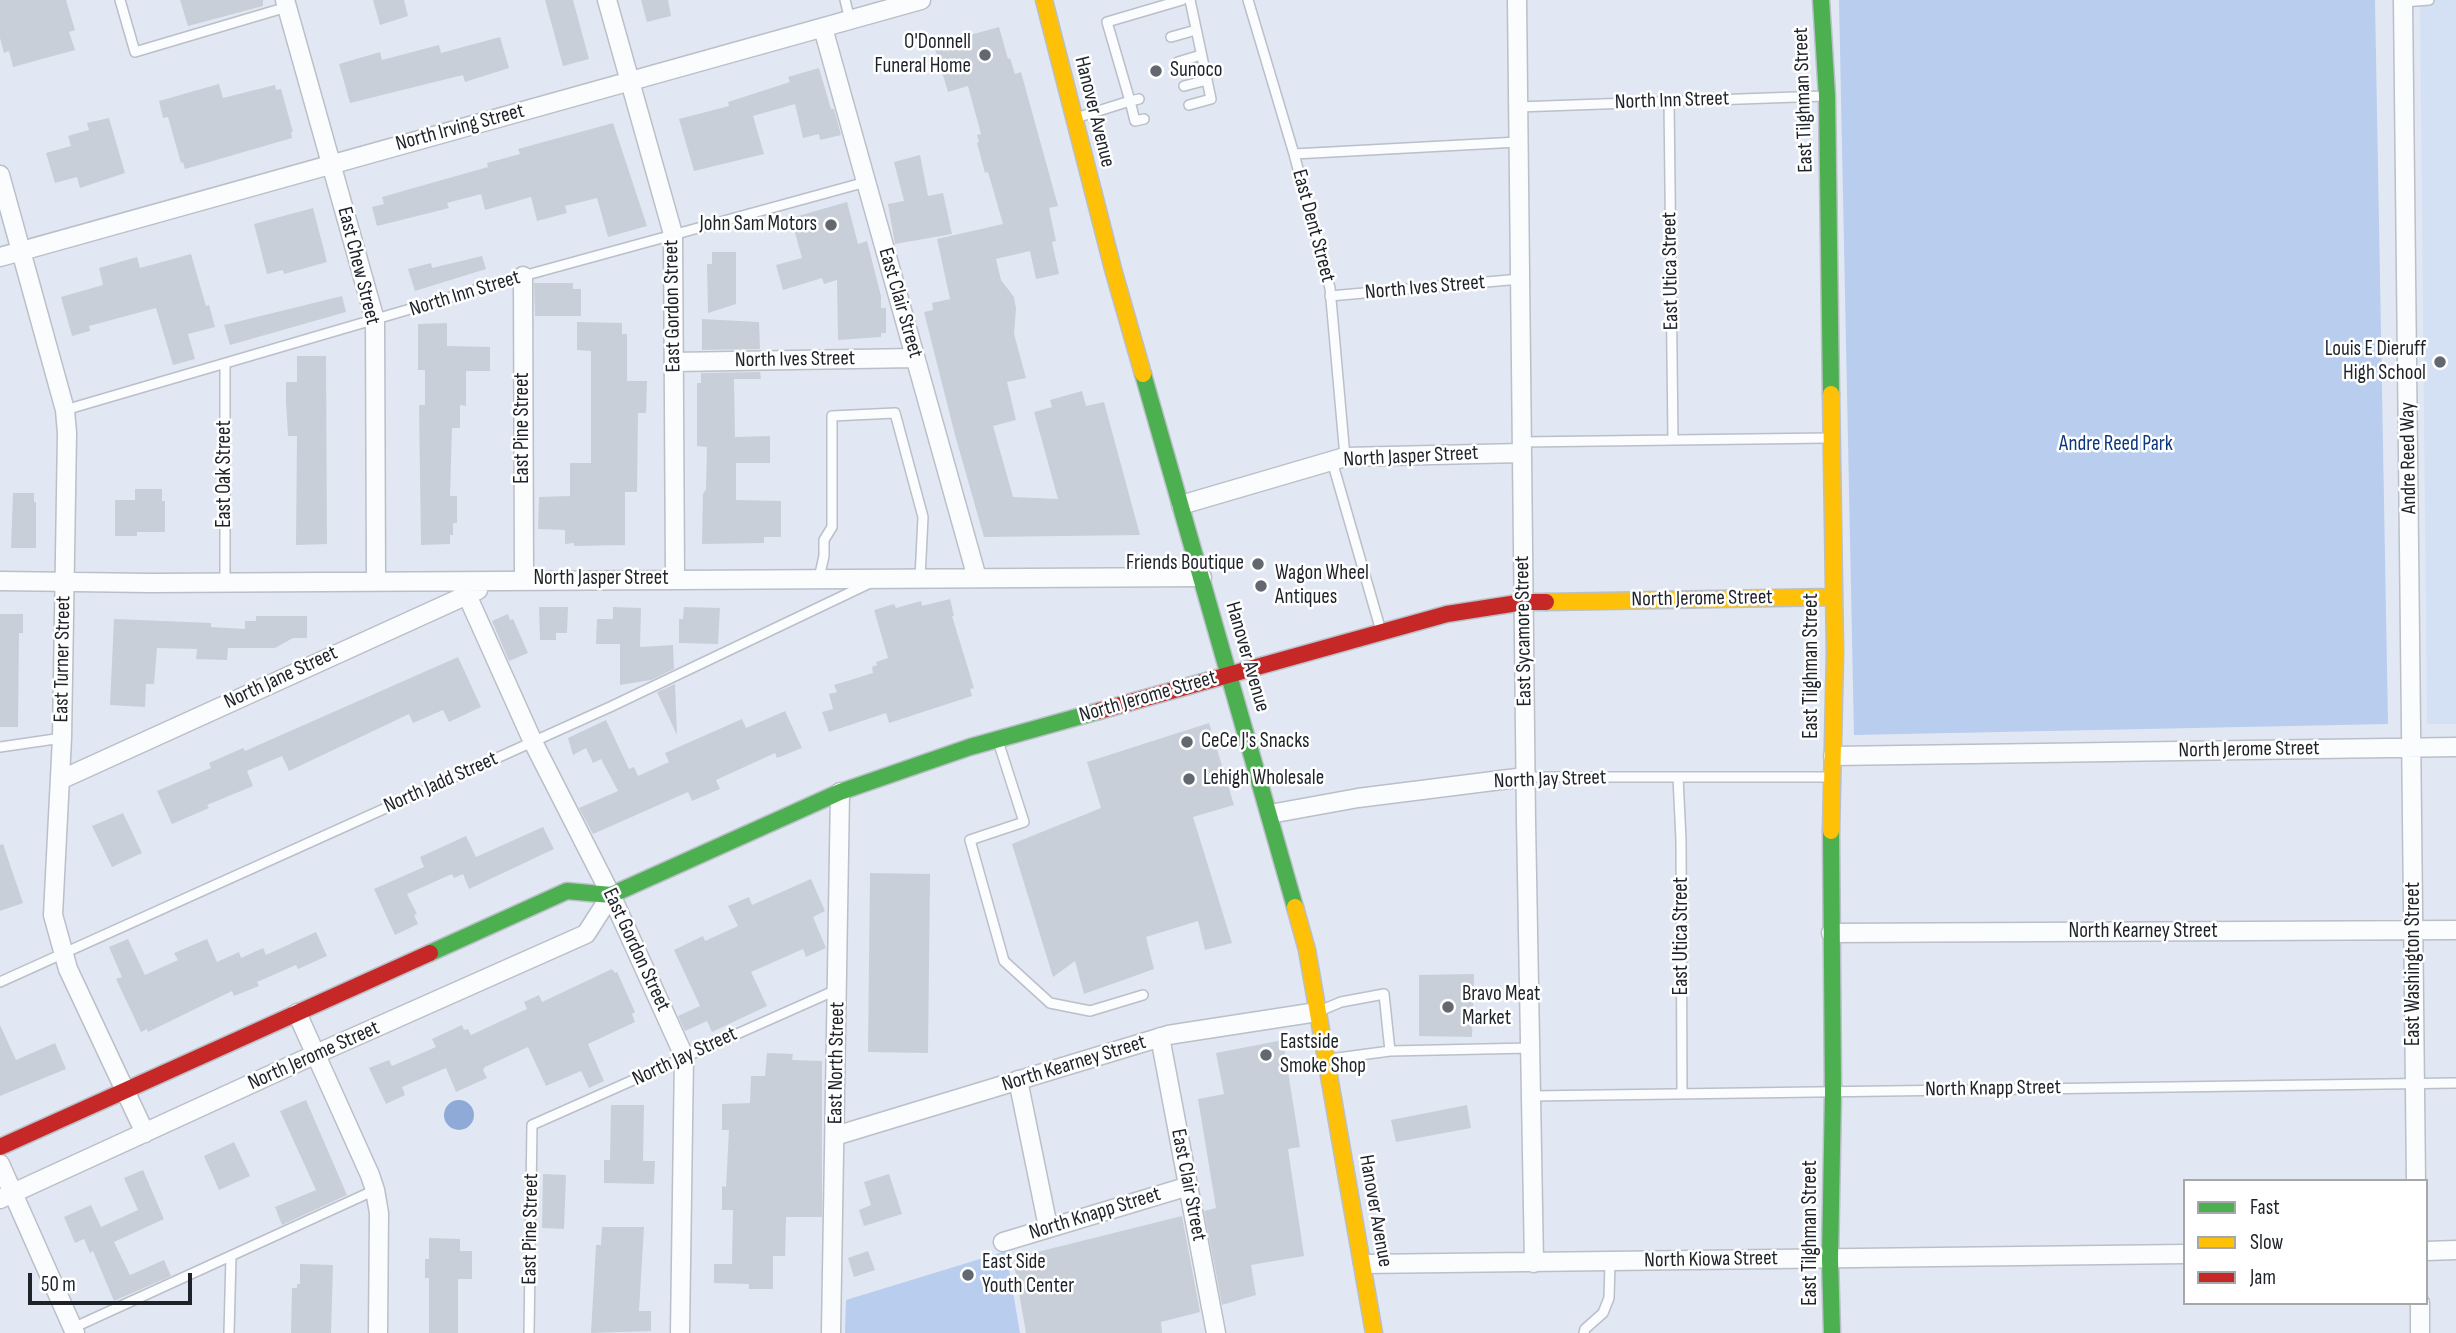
<!DOCTYPE html>
<style>
body{margin:0}
#map{position:relative;width:2456px;height:1333px;overflow:hidden;background:#e1e8f3;font-family:"Sofia Sans Condensed",sans-serif}
canvas{display:block}
.legend{position:absolute;left:2183px;top:1179px;width:245px;height:126px;box-sizing:border-box;background:#fff;border:2px solid #a5a7a9;margin:0;padding:9px 12px;list-style:none;font-size:21px;color:#1e2229}
.legend li{display:flex;align-items:center;gap:14px;height:35px}
.legend b{width:35px;border:2px solid #a5a7a9}
.scale{position:absolute;left:28px;top:1273px;width:164px;height:32px;box-sizing:border-box;border:4px solid #1e2229;border-top:0;padding-left:9px;font-size:21px;line-height:24px;white-space:nowrap;color:#1e2229;-webkit-text-stroke:5px #fff;paint-order:stroke}
</style>
<div id="map">
<canvas width="2456" height="1333"></canvas>
<ul class="legend">
<li><b style="height:9px;background:#4caf50"></b>Fast</li>
<li><b style="height:9px;background:#ffc107"></b>Slow</li>
<li><b style="height:9px;background:#c62828"></b>Jam</li>
</ul>
<div class="scale">50 m</div>
</div>
<script>
const ctx = document.querySelector('canvas').getContext('2d');
ctx.lineJoin = 'round';
function fillPath(path, color) {
  ctx.fillStyle = color;
  ctx.fill(path, 'evenodd');
}
function toPath(rows) {
  const path = new Path2D();
  for (const r of rows) {
    if (r.length === 3) {
      path.moveTo(r[0] + r[2], r[1]);
      path.arc(r[0], r[1], r[2], 0, 2 * Math.PI);
      continue;
    }
    path.moveTo(r[0], r[1]);
    for (let i = 2; i < r.length; i += 2) path.lineTo(r[i], r[i + 1]);
  }
  return path;
}
function strokePath(path, color, width, dash) {
  ctx.strokeStyle = color;
  ctx.lineWidth = width;
  ctx.lineCap = dash ? 'butt' : 'round';
  ctx.setLineDash(dash || []);
  ctx.stroke(path);
}
function label(font, color, halo, rows, align = 'center') {
  ctx.font = font + ' "Sofia Sans Condensed",sans-serif';
  ctx.lineWidth = 5;
  ctx.setLineDash([]);
  ctx.textBaseline = 'middle';
  ctx.strokeStyle = halo;
  ctx.fillStyle = color;
  for (const [text, x, y, turn = 0] of rows) {
    ctx.save();
    ctx.translate(x, y);
    ctx.rotate((+turn || 0) * Math.PI / 180);
    ctx.textAlign = isNaN(turn) ? turn : align;
    if (halo) ctx.strokeText(text, 0, 0);
    ctx.fillText(text, 0, 0);
    ctx.restore();
  }
}
fillPath(toPath([
 [2420,0,2456,0,2456,724,2427,724]
]), '#d4e0f3');
fillPath(toPath([
 [1839,0,2375,0,2388,724,1854,735],
 [1006,1251,1020,1333,845,1333,846,1300]
]), '#b9cdef');
fillPath(toPath([
 [459,1115,15]
]), '#90aad8');
fillPath(toPath([
 [0,0,66,0,75,30,69,32,75,50,13,67,9,51,4,53,0,38],
 [180,0,263,0,263,6,188,26],
 [373,0,404,0,408,16,380,25],
 [545,0,573,0,589,59,563,66],
 [641,0,668,0,671,16,647,22],
 [999,27,1008,59,1010,58,1015,74,1021,72,1058,206,1049,208,1056,241,1052,242,1059,274,1036,279,1030,251,996,259,1001,280,1014,297,1016,309,1014,334,1026,378,1007,382,1016,420,993,426,1013,497,1058,499,1034,412,1052,407,1050,400,1082,391,1086,406,1104,402,1140,535,984,537,955,435,924,312,933,310,932,303,950,299,937,239,1003,224,988,172,985,173,977,143,979,142,977,135,981,134,968,86,948,92,934,45],
 [500,37,509,68,465,82,463,75,350,103,339,64,380,52,382,60,439,45,441,53],
 [819,68,831,109,834,109,841,135,820,140,819,134,803,138,795,104,753,116,764,154,694,171,679,119,729,106,728,102,790,82,788,77],
 [219,84,223,98,275,85,276,90,281,89,293,132,291,132,292,138,185,169,183,162,181,163,168,117,163,118,159,101],
 [109,118,125,173,80,188,77,177,55,183,46,153,71,146,68,136,89,130,87,123],
 [613,123,647,226,608,237,597,198,565,206,567,213,537,221,531,197,485,210,481,194,447,203,449,208,377,226,372,207,384,204,382,197,488,167,487,163,520,154,518,149],
 [920,155,928,196,943,193,952,234,895,244,888,204,904,201,894,162],
 [847,202,858,244,867,241,881,296,881,308,886,308,886,333,881,333,881,337,838,340,837,280,824,284,822,278,783,290,776,265,802,258,791,218],
 [313,208,327,262,284,274,283,270,267,274,254,224],
 [712,252,736,252,736,304,708,313,707,264,712,264],
 [191,254,206,306,209,305,215,327,188,334,195,359,173,365,156,308,89,326,90,331,72,336,61,297,103,285,99,268,137,257,140,268],
 [482,256,486,269,415,291,408,269,431,263,432,268],
 [534,283,573,283,573,289,581,289,581,316,535,316],
 [342,296,346,312,230,345,224,325],
 [702,319,759,322,760,349,702,350],
 [577,322,622,323,622,334,627,334,627,381,647,381,646,413,638,413,637,492,625,492,625,545,574,546,574,543,565,544,565,530,538,529,539,497,570,496,570,463,591,463,591,351,577,350],
 [447,323,447,346,490,347,490,371,466,371,466,406,460,405,460,428,452,428,450,496,457,496,457,523,453,523,453,535,450,535,450,544,421,545,419,405,425,405,425,370,418,370,418,324],
 [297,356,326,356,327,544,296,545,297,436,288,436,286,401,286,382,297,382],
 [760,372,761,379,734,379,735,437,770,436,770,463,736,463,736,500,781,501,781,537,764,537,764,543,702,544,703,494,706,489,707,447,697,446,697,383,701,383,701,373],
 [135,489,162,489,162,501,165,501,165,532,137,532,137,536,115,536,115,500,135,500],
 [13,493,34,493,34,502,36,502,36,548,11,548],
 [950,599,954,616,952,616,974,688,970,689,972,696,889,723,886,713,829,732,822,712,833,709,829,694,837,692,834,685,873,673,872,667,877,665,876,662,888,658,874,610,894,604,896,608,921,601,922,606],
 [539,607,568,607,567,633,556,633,556,640,540,640],
 [613,607,641,608,640,647,673,645,674,669,651,680,620,685,620,644,596,644,597,619,613,619],
 [684,607,720,608,718,644,679,643,679,619,683,619],
 [0,614,23,614,23,633,19,633,18,727,0,727],
 [508,614,510,620,513,619,528,653,509,661,492,621],
 [256,616,307,616,307,638,293,638,275,648,228,648,227,660,196,659,197,649,157,648,154,684,146,684,145,707,110,705,114,619,211,623,211,627,245,629,245,621,256,621],
 [458,657,481,707,449,722,443,710,413,723,409,714,289,771,282,756,247,771,253,786,207,805,209,808,172,824,157,791,211,768,209,763,243,748,245,751],
 [675,684,677,735,657,692],
 [785,711,802,748,777,758,775,753,716,780,720,789,692,801,688,792,593,834,579,808,618,791,601,759,593,763,586,748,573,755,568,738,606,720,629,769,634,767,638,776,669,762,665,753,742,719,746,728],
 [1209,723,1234,805,1193,817,1232,943,1205,950,1198,921,1146,937,1154,969,1084,994,1075,961,1053,977,1012,844,1101,808,1087,762],
 [123,813,142,853,112,867,92,826],
 [543,827,554,849,469,889,463,874,454,878,452,874,407,894,417,914,414,915,418,924,395,935,374,889,424,867,420,857,466,836,476,857],
 [3,844,23,903,0,911,0,845],
 [870,873,930,874,928,1053,868,1052],
 [811,879,825,911,813,917,826,948,806,957,803,949,751,972,767,1006,712,1032,707,1021,685,1031,678,1016,700,1006,674,950,703,936,705,941,738,926,728,906,749,897,752,905],
 [316,932,327,956,298,969,296,965,257,982,259,986,234,996,232,991,148,1032,147,1029,141,1032,116,979,122,977,109,947,128,939,145,975,178,960,174,953,207,939,217,962,239,952,241,958,263,948,266,955],
 [612,969,615,973,617,972,635,1012,632,1014,635,1022,588,1044,604,1081,589,1088,581,1071,546,1086,528,1047,485,1067,483,1070,487,1078,456,1092,446,1068,402,1087,405,1095,386,1104,369,1068,389,1060,392,1066,436,1047,432,1039,462,1025,464,1030,468,1029,471,1035,527,1009,524,1002,539,995,542,1002],
 [1474,974,1472,1037,1419,1036,1419,975],
 [0,1025,16,1060,55,1043,66,1069,0,1096],
 [1283,1040,1300,1147,1288,1149,1304,1256,1251,1265,1256,1295,1222,1305,1204,1211,1216,1208,1198,1099,1224,1094,1216,1053],
 [767,1053,793,1054,792,1060,822,1061,822,1217,786,1217,785,1256,773,1256,773,1289,749,1289,749,1284,714,1283,714,1264,732,1264,733,1210,722,1210,722,1186,726,1187,729,1130,722,1130,722,1104,750,1103,751,1076,765,1076],
 [306,1100,347,1195,282,1225,275,1207,316,1190,280,1111],
 [611,1105,644,1105,643,1161,655,1161,654,1184,604,1183,604,1160,610,1160],
 [1467,1105,1471,1128,1396,1142,1391,1120],
 [234,1142,250,1176,219,1190,204,1156],
 [143,1170,164,1219,114,1242,130,1275,164,1260,171,1276,114,1301,93,1251,90,1253,84,1239,75,1243,64,1217,91,1205,101,1227,138,1210,124,1178],
 [543,1174,566,1175,564,1229,542,1228],
 [889,1174,902,1214,864,1226,859,1210,871,1205,864,1182],
 [1182,1216,1200,1312,1161,1322,1162,1333,1026,1333,1013,1258],
 [602,1227,644,1227,639,1311,651,1311,651,1331,591,1333,596,1245,601,1245],
 [429,1238,460,1239,460,1251,472,1251,472,1279,458,1279,458,1333,429,1333,429,1278,425,1278,425,1259,429,1259],
 [868,1251,875,1270,854,1277,848,1258],
 [300,1264,333,1265,331,1333,291,1333,292,1288,297,1288,297,1284,300,1284]
]), '#c9cfd8');
const lane = toPath([
 [120,0,135,52,287,7],
 [845,0,850,20],
 [1248,0,1294,154,1330,288,1345,457],
 [2403,2,2429,0],
 [1171,37,1196,30],
 [1178,62,1201,55],
 [1184,86,1207,80],
 [1139,99,1130,101,1107,22,1182,0],
 [1669,101,1673,440],
 [1189,105,1211,99,1190,0],
 [1518,107,1824,96],
 [1079,117,1130,101,1135,121,1144,119],
 [1294,154,1518,142],
 [1330,296,1520,279],
 [225,365,225,583],
 [65,410,523,276,866,182],
 [1522,442,1828,438],
 [1332,461,1381,631],
 [819,578,824,556,824,540,832,527,832,416,895,413,923,517,920,578],
 [998,741,1024,822,970,840,1004,961,1050,1003,1090,1011,1143,995],
 [0,747,62,738],
 [1525,777,1828,777],
 [1678,777,1681,840,1682,1094],
 [0,982,610,707,870,583],
 [1322,1010,1341,1002,1384,994,1390,1051,1530,1048],
 [1330,1059,1390,1051],
 [1531,1096,2456,1083],
 [75,1327,375,1190],
 [229,1333,231,1256],
 [529,1333,532,1125,836,990],
 [1584,1333,1585,1329,1603,1313,1609,1298,1610,1262]
]);
const street = toPath([
 [285,0,375,320,376,581],
 [607,0,673,234,675,578],
 [1517,0,1526,820,1534,1263],
 [2403,0,2416,1181],
 [823,28,977,578],
 [0,175,65,410,67,433,62,738,53,915,68,969,145,1133],
 [0,257,921,0],
 [523,276,524,579],
 [674,362,915,358],
 [1181,505,1345,457,1522,453],
 [0,581,150,583,1202,577],
 [467,595,533,742,611,895,684,1056,680,1333],
 [1833,756,2456,747],
 [60,780,478,590],
 [1270,814,1358,798,1525,777],
 [1831,933,2456,930],
 [297,1013,370,1175,375,1190,379,1213,378,1333],
 [1160,1037,1216,1333],
 [1018,1080,1048,1227],
 [835,1136,1168,1035,1317,1012],
 [0,1164,75,1333],
 [0,1199,316,1054,586,934,611,895],
 [1003,1242,1189,1186],
 [2426,1251,2456,1250],
 [1363,1264,2185,1254],
 [2420,1303,2420,1333],
 [831,1333,840,792]
]);
const fast = toPath([
 [1821,0,1827,96,1831,394],
 [1143,374,1295,907],
 [1831,831,1833,1093,1830,1259,1832,1333],
 [430,953,567,891,611,895,840,792,970,747,1099,711]
]);
const slow = toPath([
 [1044,0,1113,269,1143,374],
 [1546,602,1834,597],
 [1831,831,1835,653,1831,394],
 [1295,907,1307,950,1374,1333]
]);
const jam = toPath([
 [1099,711,1447,614,1524,602,1546,602],
 [0,1147,430,953]
]);
strokePath(lane, '#babfc8', 12);
strokePath(street, '#babfc8', 21);
strokePath(fast, '#babfc8', 19);
strokePath(slow, '#babfc8', 19);
strokePath(jam, '#babfc8', 19);
strokePath(lane, '#fafcfd', 9);
strokePath(street, '#fafcfd', 18);
strokePath(fast, '#4caf50', 16);
strokePath(slow, '#ffc107', 16);
strokePath(jam, '#c62828', 16);
for (const [x, y, r, color] of [
 [985,55,7,"#626770"],
 [1156,71,7,"#626770"],
 [831,225,7,"#626770"],
 [2440,362,7,"#626770"],
 [1258,564,7,"#626770"],
 [1261,586,7,"#626770"],
 [1187,742,7,"#626770"],
 [1189,779,7,"#626770"],
 [1448,1007,7,"#626770"],
 [1266,1055,7,"#626770"],
 [968,1275,7,"#626770"]
]) {
  const dot = new Path2D();
  dot.arc(x, y, r, 0, 2 * Math.PI);
  ctx.fillStyle = color;
  ctx.fill(dot);
  strokePath(dot, '#fff', 2.5);
}
label('21px', '#1e2229', '#fff', [
 ["O'Donnell",971,43,"right"],
 ["Funeral Home",971,67,"right"],
 ["Sunoco",1170,71],
 ["John Sam Motors",817,225,"right"],
 ["Louis E Dieruff",2426,350,"right"],
 ["High School",2426,374,"right"],
 ["Friends Boutique",1244,564,"right"],
 ["Wagon Wheel",1275,574],
 ["Antiques",1275,598],
 ["CeCe J's Snacks",1201,742],
 ["Lehigh Wholesale",1203,779],
 ["Bravo Meat",1462,995],
 ["Market",1462,1019],
 ["Eastside",1280,1043],
 ["Smoke Shop",1280,1067],
 ["East Side",982,1263],
 ["Youth Center",982,1287]
], 'left');
label('21px', '#1e2229', '#fff', [
 ["East Tilghman Street",1804,100,-92],
 ["North Inn Street",1672,101,-2],
 ["Hanover Avenue",1094,112,76],
 ["North Irving Street",460,128,-15],
 ["East Dent Street",1313,226,75],
 ["East Chew Street",358,266,76],
 ["East Utica Street",1671,271,-91],
 ["North Ives Street",1425,288,-5],
 ["North Inn Street",465,294,-17],
 ["East Clair Street",900,303,74],
 ["East Gordon Street",673,306,-91],
 ["North Ives Street",795,360,-1],
 ["East Pine Street",523,428,-90],
 ["North Jasper Street",1411,457,-3],
 ["Andre Reed Way",2409,458,-91],
 ["East Oak Street",225,474,-90],
 ["North Jasper Street",601,579],
 ["North Jerome Street",1702,599,-1],
 ["East Sycamore Street",1524,631,-91],
 ["Hanover Avenue",1247,657,74],
 ["East Turner Street",63,659,-89],
 ["East Tilghman Street",1812,666,-90],
 ["North Jane Street",281,678,-25],
 ["North Jerome Street",1148,697,-16],
 ["North Jerome Street",2249,750,-1],
 ["North Jay Street",1550,780,-2],
 ["North Jadd Street",441,783,-24],
 ["North Kearney Street",2143,932],
 ["East Utica Street",1682,936,-90],
 ["East Gordon Street",636,950,65],
 ["East Washington Street",2414,964,-90],
 ["North Jerome Street",314,1056,-24],
 ["North Jay Street",685,1057,-25],
 ["East North Street",837,1063,-89],
 ["North Kearney Street",1074,1064,-17],
 ["North Knapp Street",1993,1089,-1],
 ["East Clair Street",1188,1185,79],
 ["Hanover Avenue",1375,1211,80],
 ["North Knapp Street",1095,1214,-17],
 ["East Pine Street",531,1229,-89],
 ["East Tilghman Street",1811,1233,-90],
 ["North Kiowa Street",1711,1260,-1]
]);
label('21px', '#0d377e', '#fff', [
 ["Andre Reed Park",2116,445]
]);
</script>
